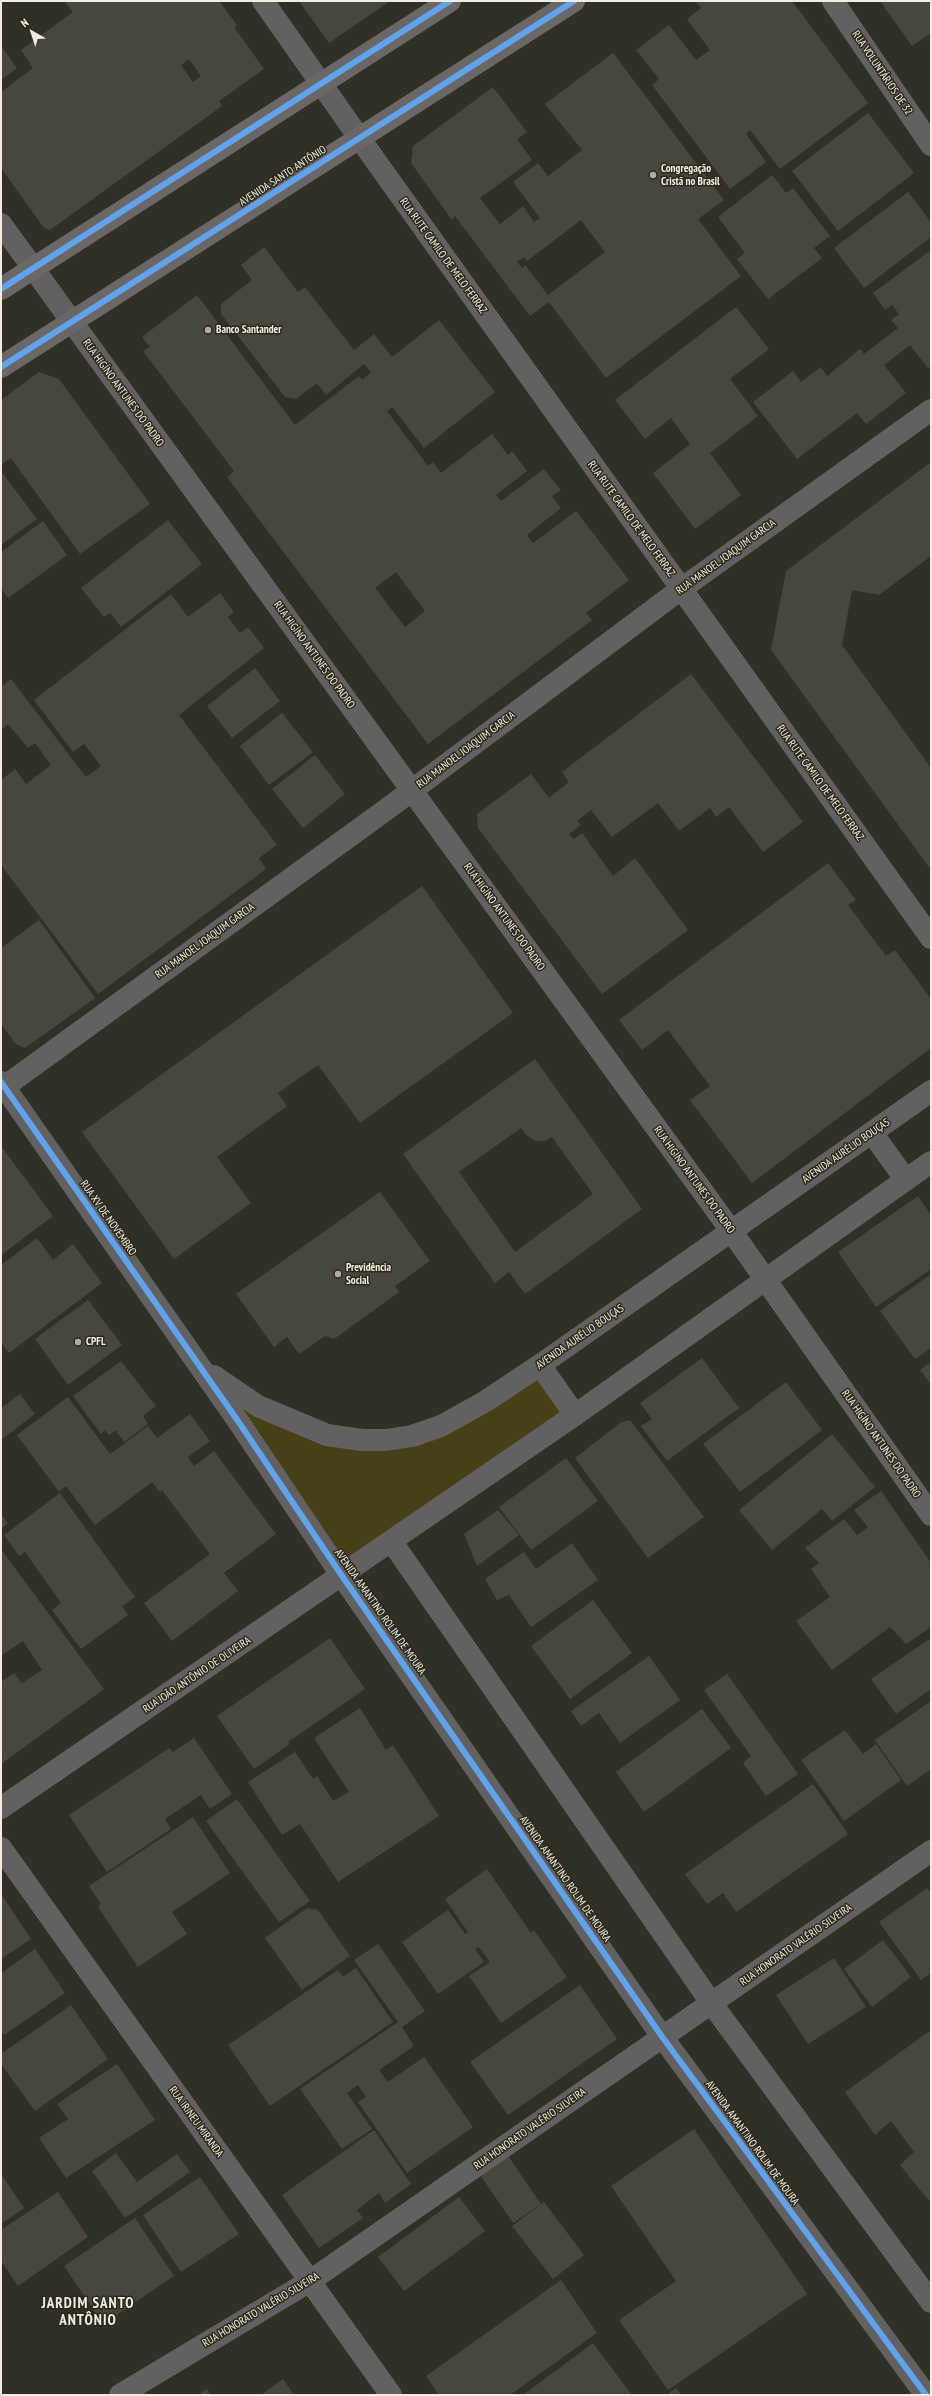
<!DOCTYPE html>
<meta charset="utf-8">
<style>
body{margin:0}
#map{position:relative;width:932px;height:2396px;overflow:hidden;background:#313026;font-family:"PT Sans Narrow",sans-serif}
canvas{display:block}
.frame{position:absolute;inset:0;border:2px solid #f0eee3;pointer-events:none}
.north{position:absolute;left:12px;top:12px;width:40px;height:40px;-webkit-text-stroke:3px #2c2918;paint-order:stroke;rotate:321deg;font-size:11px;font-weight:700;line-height:16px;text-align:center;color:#f0eee3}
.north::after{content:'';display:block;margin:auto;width:14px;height:18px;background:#f0eee3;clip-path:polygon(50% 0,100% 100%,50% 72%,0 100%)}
</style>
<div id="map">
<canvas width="932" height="2396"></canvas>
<div class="frame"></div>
<div class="north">N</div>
</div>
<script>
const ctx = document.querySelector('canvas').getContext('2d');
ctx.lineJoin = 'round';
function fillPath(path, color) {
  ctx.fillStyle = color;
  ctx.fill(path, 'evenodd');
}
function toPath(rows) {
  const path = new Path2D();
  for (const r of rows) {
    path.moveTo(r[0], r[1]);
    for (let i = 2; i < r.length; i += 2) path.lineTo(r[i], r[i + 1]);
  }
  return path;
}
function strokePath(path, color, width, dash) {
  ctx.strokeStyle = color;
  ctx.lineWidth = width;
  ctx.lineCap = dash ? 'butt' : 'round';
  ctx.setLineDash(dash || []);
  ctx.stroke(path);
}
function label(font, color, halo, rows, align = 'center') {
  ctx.font = font + ' "PT Sans Narrow",sans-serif';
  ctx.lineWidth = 3;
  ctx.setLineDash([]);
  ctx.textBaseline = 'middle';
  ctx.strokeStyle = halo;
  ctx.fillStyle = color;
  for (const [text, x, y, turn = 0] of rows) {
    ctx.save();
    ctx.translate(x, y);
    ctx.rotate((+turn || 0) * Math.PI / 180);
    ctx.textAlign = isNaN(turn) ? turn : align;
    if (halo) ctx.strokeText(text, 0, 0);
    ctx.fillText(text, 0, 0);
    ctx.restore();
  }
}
fillPath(toPath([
 [538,1373,567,1414,343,1568,222,1390,275,1421,396,1444]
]), '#474016');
fillPath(toPath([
 [64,1,219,1,237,25,234,27,264,69,219,101,222,106,50,230,44,228,1,168,1,92,33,68,21,50,73,12],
 [189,59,201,76,193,82,181,65],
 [299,1,390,1,329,43],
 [695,1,792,1,868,103,780,169,750,130,746,134,766,162,730,189,652,85,659,79,636,50,669,25,696,60,710,50,687,19,701,8],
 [880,1,931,1,931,33,912,46],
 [1,46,17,68,1,80],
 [613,53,724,200,698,219,741,276,606,378,549,302,530,316,455,216,452,220,411,163,413,146,493,87,527,132,517,139,532,160,480,198,500,224,523,206,534,222,540,218,513,182,538,163,548,176,582,150,545,104],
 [581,220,605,252,548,295,525,265,522,268,517,262,524,257,527,261],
 [868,113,914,173,838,231,792,171],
 [772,175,786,193,793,188,830,236,814,248,822,258,768,299,737,259,745,253,718,217],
 [908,192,931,222,931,237,864,288,834,248],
 [264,247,298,292,305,287,354,350,374,334,392,357,439,320,495,392,424,448,392,407,387,411,428,466,433,462,441,473,492,434,508,455,512,451,527,471,496,495,501,501,544,469,561,490,552,496,561,508,527,535,533,543,576,511,629,580,586,613,592,620,428,744,227,477,234,471,143,351,150,347,142,337,197,295,295,425,359,376,362,380,371,372,364,364,326,395,317,383,296,399,285,397,221,314,221,304,252,280,241,265],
 [396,572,425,611,405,627,375,588],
 [931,250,931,366,928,368,910,345,884,365,906,393,866,424,857,413,797,459,753,402,793,371,801,382,821,367,827,376,860,349,864,354,898,328,891,320,899,314,892,305,885,310,873,293],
 [736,307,769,349,730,379,758,416,710,453,741,495,695,529,653,473,690,444,671,418,645,439,615,400],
 [39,372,59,379,150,504,80,554,11,458,1,465,1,400],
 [931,462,931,556,879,595,852,590,842,645,931,768,931,870,771,650,786,571],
 [1,471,37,519,1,545],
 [168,520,202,564,121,627,110,613,104,617,81,588],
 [43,521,67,555,8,598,1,588,1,552],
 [220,593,234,612,228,617,240,633,248,627,264,648,179,715,277,845,259,858,266,869,98,994,1,865,1,780,15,769,26,784,51,765,35,743,28,748,8,724,1,730,1,687,11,679,86,777,101,766,84,744,73,752,34,700,171,594,188,617],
 [255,668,280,701,232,738,207,706],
 [691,674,803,822,763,852,729,807,716,817,710,808,679,831,658,803,612,837,591,810,577,821,581,825,569,834,574,839,582,833,613,876,635,858,688,930,602,994,478,828,477,814,531,774,549,798,569,782,562,772],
 [282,713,313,752,269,785,240,746],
 [315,755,345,794,303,828,272,789],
 [828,863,856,900,848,905,886,956,895,950,931,999,931,1048,752,1183,690,1100,710,1086,668,1030,642,1050,619,1020],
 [422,886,513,1013,360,1123,318,1065,278,1093,287,1106,217,1157,251,1203,174,1259,82,1132],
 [39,920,95,998,25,1048,16,1044,1,1024,1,948],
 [535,1059,642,1209,525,1294,509,1272,495,1283,403,1154],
 [521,1128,525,1134,535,1141,545,1141,552,1137,593,1194,515,1252,459,1172],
 [1,1146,53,1216,1,1255],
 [380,1192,430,1261,395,1286,399,1292,334,1339,325,1336,299,1354,287,1337,274,1347,236,1294],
 [918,1196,931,1215,931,1269,876,1307,838,1252],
 [37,1238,53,1260,73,1244,102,1283,9,1353,1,1342,1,1265],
 [931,1274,931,1348,915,1359,880,1311],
 [88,1300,122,1345,68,1385,35,1339],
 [702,1358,739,1408,667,1461,641,1426,652,1419,640,1403],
 [121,1361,156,1406,143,1416,148,1424,124,1442,116,1430,109,1435,105,1430,101,1434,73,1396],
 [931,1362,931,1384,920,1370],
 [786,1382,822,1430,740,1492,703,1444],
 [20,1394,35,1414,1,1440,1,1408],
 [68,1397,110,1454,148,1426,157,1438,190,1414,210,1441,188,1457,194,1466,214,1451,276,1534,224,1573,238,1591,172,1641,144,1603,210,1554,162,1490,160,1492,152,1482,95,1525,66,1486,59,1492,17,1435],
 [630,1420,704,1517,648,1558,575,1458,620,1423],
 [832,1434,875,1487,832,1521,822,1509,772,1550,739,1510],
 [566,1458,598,1501,531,1550,499,1507],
 [881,1491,931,1563,931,1627,906,1644,890,1627,832,1670,796,1621,830,1597,811,1569,819,1563,805,1548,844,1519,857,1535,868,1527,854,1510],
 [60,1493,135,1597,122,1606,128,1615,81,1649,52,1610,61,1603,25,1552,19,1556,4,1535],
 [498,1510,519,1535,477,1566,464,1534],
 [1,1514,8,1523,1,1529],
 [572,1543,598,1580,531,1627,509,1595,497,1600,485,1579,524,1552,536,1569],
 [1,1549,104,1689,1,1764,1,1682,14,1673,22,1683,42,1670,23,1641,1,1656],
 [593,1600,632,1653,570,1699,531,1646],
 [330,1638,365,1689,288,1742,290,1744,254,1769,217,1716],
 [931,1638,931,1689,896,1714,871,1679],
 [649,1656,680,1700,620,1743,599,1713,581,1726,571,1711],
 [727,1674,798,1774,766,1796,743,1763,751,1756,704,1690],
 [931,1701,931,1769,907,1786,875,1740],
 [360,1708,386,1750,393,1745,439,1816,338,1882,300,1824,282,1835,248,1782,295,1752,313,1779,317,1776,333,1801,349,1792,314,1738],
 [702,1709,731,1748,644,1812,616,1772],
 [845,1730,863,1754,876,1744,901,1780,844,1821,801,1760],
 [194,1738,232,1794,210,1809,201,1795,165,1819,171,1829,107,1872,69,1815,169,1748,173,1752],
 [813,1784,848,1834,736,1912,723,1893,707,1904,685,1874],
 [237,1799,310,1901,279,1922,206,1821],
 [193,1817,230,1873,172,1912,187,1934,138,1967,98,1907,101,1904,89,1886],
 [487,1869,531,1933,534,1930,567,1977,501,2023,469,1976,490,1962,479,1947,475,1949,484,1962,438,1994,402,1942,448,1910,465,1934,468,1932,445,1899],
 [927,1888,931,1894,931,1973,921,1980,879,1922],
 [1,1894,31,1939,1,1959],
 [307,1908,318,1910,350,1956,302,1990,265,1938],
 [883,1940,911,1977,872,2007,844,1969],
 [378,1944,425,2011,402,2027,414,2046,379,2070,388,2082,424,2057,473,2127,407,2173,358,2102,366,2097,358,2085,347,2093,372,2129,342,2149,300,2089,398,2022,354,1960],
 [35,1949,65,1993,4,2035,1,2030,1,1973],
 [834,1958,866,2007,808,2044,776,1995],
 [356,1968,393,2022,270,2106,228,2045,338,1970,343,1977],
 [580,1985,617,2039,508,2115,470,2062],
 [71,2005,108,2059,35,2111,1,2064,1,2054],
 [931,2030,931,2201,930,2202,900,2165,914,2152,891,2121,875,2135,845,2092],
 [117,2064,155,2120,66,2178,39,2138,68,2119,57,2104],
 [694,2129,807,2294,668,2390,619,2320,676,2281,611,2186],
 [374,2130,411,2184,385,2203,379,2193,357,2210,363,2218,319,2248,282,2195],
 [504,2150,541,2204,513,2223,476,2169],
 [116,2153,137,2182,177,2154,190,2172,125,2218,92,2171],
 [1,2174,24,2208,1,2224],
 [200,2177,239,2234,181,2272,143,2215],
 [58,2192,88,2237,18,2286,1,2261,1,2230],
 [459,2197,485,2231,404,2291,378,2257],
 [544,2202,584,2255,553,2279,512,2226],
 [135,2218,174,2276,103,2324,64,2266],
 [561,2280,597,2333,510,2395,439,2395,426,2376],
 [593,2343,632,2395,523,2395],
 [283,2379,294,2395,261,2395],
 [676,2388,681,2395,666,2395],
 [207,2389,211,2395,198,2395]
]), '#48473f');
strokePath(toPath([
 [263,1,360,139,931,938],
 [833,1,931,145],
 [1,224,732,1232,931,1515],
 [1,1082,238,1421,342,1576,663,2038,926,2395],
 [1,1089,387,809,681,589,931,410],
 [872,1133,906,1180],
 [540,1365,575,1415],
 [214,1376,258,1406,327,1435,362,1440,386,1440,412,1436,441,1426,486,1401,540,1365,931,1091],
 [392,1542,712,2004,931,2302],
 [1,1808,575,1415,931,1162],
 [1,1848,391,2395],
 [120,2395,310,2281,931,1851]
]), '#626060', 22);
strokePath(toPath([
 [1,289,450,1],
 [1,367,574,1]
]), '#6b6767', 22);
strokePath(toPath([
 [1,289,450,1],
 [1,367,574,1],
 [1,1082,238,1421,342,1576,663,2038,926,2395]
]), '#60a3ed', 6);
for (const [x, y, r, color] of [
 [653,175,4,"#adaca1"],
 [208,330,4,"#adaca1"],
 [338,1274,4,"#adaca1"],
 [78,1342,4,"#adaca1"]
]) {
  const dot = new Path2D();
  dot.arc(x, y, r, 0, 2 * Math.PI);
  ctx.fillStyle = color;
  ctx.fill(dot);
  strokePath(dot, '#2c2918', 1.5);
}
label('11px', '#f0eee3', '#2c2918', [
 ["RUA VOLUNTÁRIOS DE 32",882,73,56],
 ["AVENIDA SANTO ANTÔNIO",283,176,-33],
 ["RUA RUTE CAMILO DE MELO FERRAZ",443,256,54],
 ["RUA HIGÍNO ANTUNES DO PADRO",123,393,54],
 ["RUA RUTE CAMILO DE MELO FERRAZ",631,519,54],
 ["RUA MANOEL JOAQUIM GARCIA",726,557,-36],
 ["RUA HIGÍNO ANTUNES DO PADRO",314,655,54],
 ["RUA MANOEL JOAQUIM GARCIA",466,750,-37],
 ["RUA RUTE CAMILO DE MELO FERRAZ",820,783,54],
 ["RUA HIGÍNO ANTUNES DO PADRO",504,917,54],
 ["RUA MANOEL JOAQUIM GARCIA",205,941,-36],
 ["AVENIDA AURÉLIO BOUÇAS",846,1151,-35],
 ["RUA HIGÍNO ANTUNES DO PADRO",694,1180,54],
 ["RUA XV DE NOVEMBRO",108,1218,55],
 ["AVENIDA AURÉLIO BOUÇAS",580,1337,-35],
 ["RUA HIGÍNO ANTUNES DO PADRO",881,1444,55],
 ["AVENIDA AMANTINO ROLIM DE MOURA",380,1612,55],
 ["RUA JOÃO ANTÔNIO DE OLIVEIRA",197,1675,-34],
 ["AVENIDA AMANTINO ROLIM DE MOURA",565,1879,55],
 ["RUA HONORATO VALÉRIO SILVEIRA",796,1945,-35],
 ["RUA IRINEU MIRANDA",196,2122,54],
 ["RUA HONORATO VALÉRIO SILVEIRA",530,2129,-35],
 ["AVENIDA AMANTINO ROLIM DE MOURA",752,2143,54],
 ["RUA HONORATO VALÉRIO SILVEIRA",261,2310,-31]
]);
label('bold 11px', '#f0eee3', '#2c2918', [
 ["Congregação",661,169],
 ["Cristã no Brasil",661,182],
 ["Banco Santander",216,330],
 ["Previdência",346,1268],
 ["Social",346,1281],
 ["CPFL",86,1342]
], 'left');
ctx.letterSpacing = '1px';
label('bold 15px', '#f0eee3', '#2c2918', [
 ["JARDIM SANTO",88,2304],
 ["ANTÔNIO",88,2321]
]);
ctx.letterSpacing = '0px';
</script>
